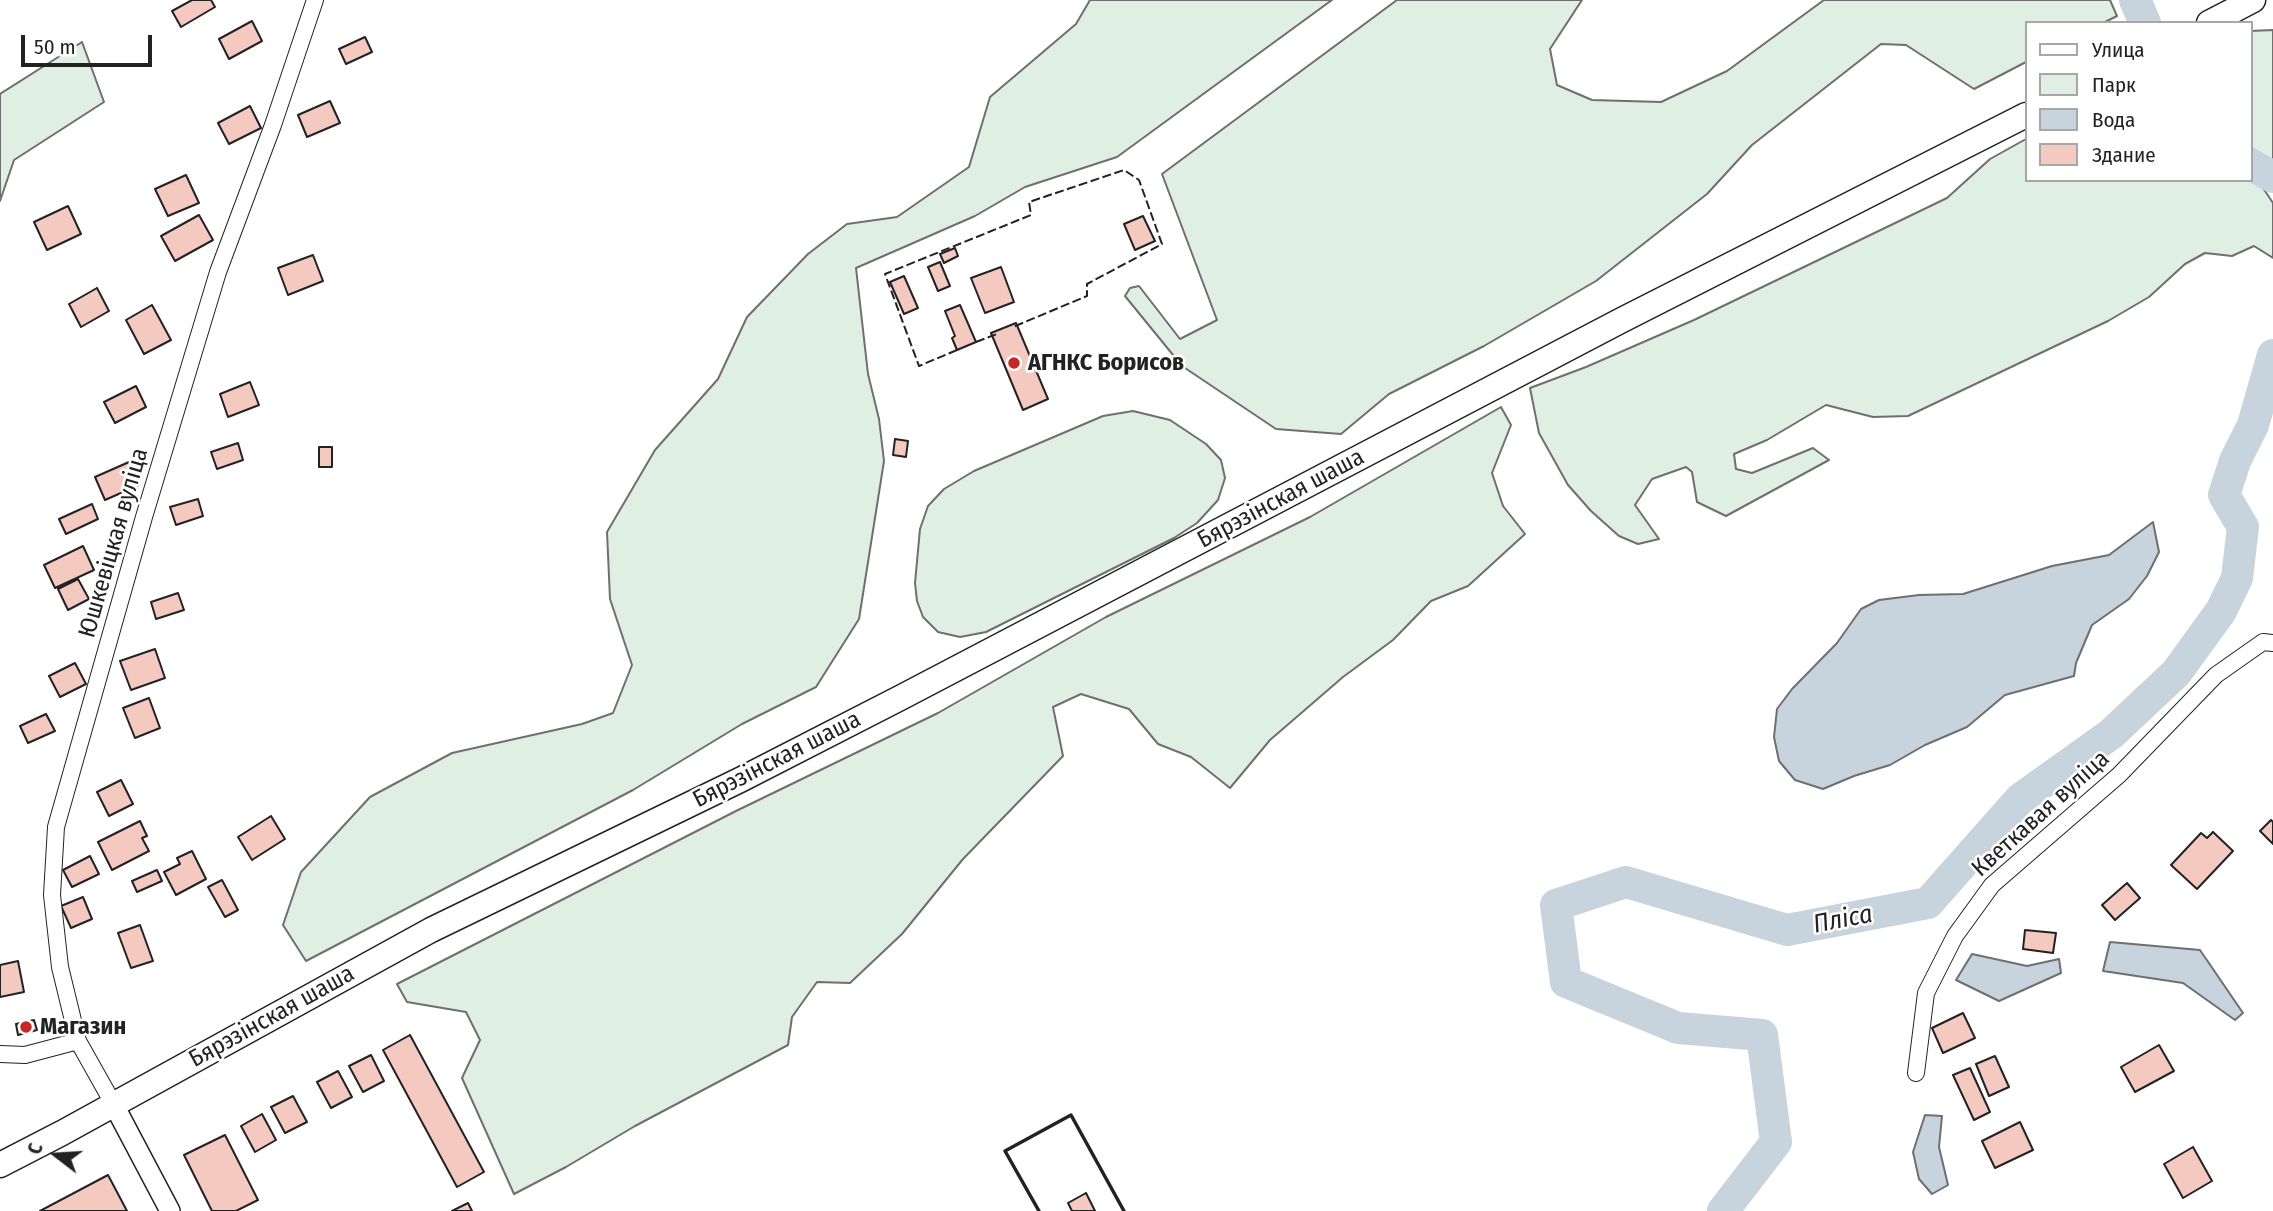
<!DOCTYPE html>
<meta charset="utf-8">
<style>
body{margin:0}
#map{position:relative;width:2273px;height:1211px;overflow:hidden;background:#fff;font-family:"Fira Sans Condensed",sans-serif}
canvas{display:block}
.legend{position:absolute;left:2025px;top:21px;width:228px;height:161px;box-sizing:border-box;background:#fff;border:2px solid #a7a7a7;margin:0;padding:9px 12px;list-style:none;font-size:21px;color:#222}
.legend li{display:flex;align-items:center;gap:14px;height:35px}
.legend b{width:35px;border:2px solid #a7a7a7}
.north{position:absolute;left:21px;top:1120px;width:70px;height:70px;-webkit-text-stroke:5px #fff;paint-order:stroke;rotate:287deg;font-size:19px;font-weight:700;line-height:28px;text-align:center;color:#222}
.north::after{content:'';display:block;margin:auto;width:24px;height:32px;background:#222;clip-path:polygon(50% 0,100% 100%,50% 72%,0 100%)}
.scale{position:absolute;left:21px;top:35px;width:131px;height:32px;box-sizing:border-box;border:4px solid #222;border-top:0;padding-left:9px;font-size:21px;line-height:24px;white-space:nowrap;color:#222;-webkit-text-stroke:5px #fff;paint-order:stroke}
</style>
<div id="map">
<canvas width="2273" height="1211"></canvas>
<ul class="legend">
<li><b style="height:9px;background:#fff"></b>Улица</li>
<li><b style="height:19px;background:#e0efe3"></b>Парк</li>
<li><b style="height:19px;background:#c7d3dd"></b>Вода</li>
<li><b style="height:19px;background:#f3c9c0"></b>Здание</li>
</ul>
<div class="north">С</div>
<div class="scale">50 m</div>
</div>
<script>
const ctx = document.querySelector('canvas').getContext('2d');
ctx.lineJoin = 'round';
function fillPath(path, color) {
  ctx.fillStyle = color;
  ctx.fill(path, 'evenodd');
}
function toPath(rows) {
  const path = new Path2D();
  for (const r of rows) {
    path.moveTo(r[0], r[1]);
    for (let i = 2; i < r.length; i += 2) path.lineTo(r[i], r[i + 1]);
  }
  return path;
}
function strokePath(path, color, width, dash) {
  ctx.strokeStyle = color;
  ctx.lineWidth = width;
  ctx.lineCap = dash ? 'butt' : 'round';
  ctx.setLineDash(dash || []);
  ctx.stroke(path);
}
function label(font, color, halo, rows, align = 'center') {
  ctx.font = font + ' "Fira Sans Condensed",sans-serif';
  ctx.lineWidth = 5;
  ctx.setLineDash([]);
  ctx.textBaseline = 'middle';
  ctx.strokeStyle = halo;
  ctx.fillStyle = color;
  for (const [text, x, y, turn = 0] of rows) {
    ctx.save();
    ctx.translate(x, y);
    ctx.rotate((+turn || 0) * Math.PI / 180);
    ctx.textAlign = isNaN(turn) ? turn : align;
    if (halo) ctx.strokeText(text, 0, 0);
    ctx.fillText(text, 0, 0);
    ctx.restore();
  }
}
const green = toPath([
 [1090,0,1332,0,1117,157,1025,187,975,216,856,268,868,374,879,419,884,461,859,619,816,687,742,724,633,790,306,961,283,925,301,872,370,797,452,753,582,724,613,713,632,665,610,599,607,532,655,450,718,379,747,317,808,254,847,224,897,217,969,167,990,97,1076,24,1090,0],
 [1397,0,1582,0,1550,49,1557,85,1592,100,1661,102,1727,71,1824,0,2110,0,2117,16,2103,23,2026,23,2026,62,1974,89,1906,45,1881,44,1752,145,1707,194,1596,281,1484,346,1389,394,1341,434,1276,429,1182,366,1125,296,1130,288,1139,286,1180,339,1217,320,1162,174,1397,0],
 [2273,30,2273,163,2250,147,2250,31,2273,30],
 [82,42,104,102,14,160,0,201,0,94,82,42],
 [2026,139,2026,180,2250,180,2250,175,2257,179,2273,203,2273,258,2254,246,2232,256,2205,253,2185,264,2149,297,2108,321,1908,416,1873,417,1826,405,1767,440,1734,454,1736,469,1752,473,1813,448,1829,460,1726,516,1697,502,1692,472,1686,467,1652,479,1635,505,1659,539,1638,544,1619,536,1591,511,1568,485,1539,433,1530,388,1586,367,1694,320,1947,198,1990,159,2026,139],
 [1501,407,1511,425,1492,473,1503,506,1525,534,1468,586,1431,601,1393,640,1343,677,1270,740,1230,788,1191,757,1158,744,1129,709,1081,694,1053,707,1063,756,963,859,902,934,850,983,817,982,792,1017,788,1045,635,1126,566,1167,514,1194,462,1078,480,1040,466,1012,407,1002,397,984,736,811,938,713,1106,617,1310,517,1501,407],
 [1133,411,1170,420,1206,444,1221,460,1225,478,1218,500,1197,523,1174,538,986,632,960,637,938,632,923,617,917,601,915,583,920,529,928,506,944,489,974,471,1103,416,1133,411]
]);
fillPath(green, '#e0efe3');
strokePath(green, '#6f6f6f', 2);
const water = toPath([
 [2153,522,2159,552,2147,576,2129,599,2092,625,2076,663,2074,676,2005,695,1967,727,1925,745,1890,765,1854,776,1823,789,1795,780,1779,761,1774,737,1777,709,1792,689,1837,643,1861,609,1879,600,1919,595,1963,594,2052,566,2109,555,2153,522],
 [2110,942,2200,950,2243,1013,2235,1020,2183,983,2103,971,2110,942],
 [1972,954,2027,966,2059,959,2061,973,1999,1001,1956,980,1972,954],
 [1925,1115,1942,1116,1939,1147,1948,1185,1932,1194,1919,1179,1913,1152,1925,1115]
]);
fillPath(water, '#c7d3dd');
strokePath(water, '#6f6f6f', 2);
strokePath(toPath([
 [2135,0,2145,23],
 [2250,164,2273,177],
 [1723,1211,1776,1142,1762,1035,1678,1028,1566,982,1556,905,1626,882,1787,930,1928,903,2020,799,2111,734,2176,673,2221,611,2237,578,2243,527,2224,495,2235,461,2253,425,2273,355]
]), '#c7d3dd', 32);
const building = toPath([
 [192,0,211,0,215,7,181,27,172,11,192,0],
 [252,21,262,41,229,59,219,39,252,21],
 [365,37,372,52,346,64,339,49,365,37],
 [330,101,340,123,307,137,298,115,330,101],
 [250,106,261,128,229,144,218,123,250,106],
 [186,175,199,203,168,216,155,189,186,175],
 [68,206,81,234,47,250,34,222,68,206],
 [199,215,213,240,175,261,161,236,199,215],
 [1143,216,1155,241,1135,250,1124,224,1143,216],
 [955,248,958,256,944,263,940,254,955,248],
 [313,255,323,281,288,295,278,268,313,255],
 [940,262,950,286,938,291,928,267,940,262],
 [1001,267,1014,302,985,313,971,278,1001,267],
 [904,276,918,308,904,314,890,282,904,276],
 [97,288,109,311,81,327,69,304,97,288],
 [152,305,171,340,144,354,126,320,152,305],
 [960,305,976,342,957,350,952,338,955,336,945,311,960,305],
 [1016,323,1048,399,1023,410,991,333,1016,323],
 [250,382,259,405,228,417,220,394,250,382],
 [136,386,146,407,115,423,104,402,136,386],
 [895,439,908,441,906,457,893,455,895,439],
 [238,443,243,460,217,469,211,452,238,443],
 [319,447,332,447,332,467,319,467,319,447],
 [129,462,139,485,105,500,95,477,129,462],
 [198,499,203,516,176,525,170,507,198,499],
 [92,504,98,519,66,534,59,519,92,504],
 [83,546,94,570,55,588,44,565,83,546],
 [78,579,89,599,68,610,58,589,78,579],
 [178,593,184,610,156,619,151,602,178,593],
 [155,649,165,678,131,690,120,661,155,649],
 [75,663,86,684,60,697,49,676,75,663],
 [149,698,160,728,135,738,123,708,149,698],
 [46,714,55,731,28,743,20,726,46,714],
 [121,780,133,804,109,816,97,792,121,780],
 [271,816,285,839,252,860,238,837,271,816],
 [2271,820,2273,822,2273,844,2260,831,2271,820],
 [140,821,147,836,142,838,149,851,112,870,98,842,140,821],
 [2213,832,2233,851,2197,889,2171,865,2201,833,2207,838,2213,832],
 [192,851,206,879,176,895,164,872,180,864,177,858,192,851],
 [90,856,99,874,72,887,63,870,90,856],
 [157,870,162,881,137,892,132,881,157,870],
 [222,880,238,910,225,917,208,887,222,880],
 [2127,883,2140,898,2115,920,2102,905,2127,883],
 [83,897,92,919,71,928,61,906,83,897],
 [140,925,153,961,131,968,118,933,140,925],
 [2025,930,2056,933,2053,953,2023,949,2025,930],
 [18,961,24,992,0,997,0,965,18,961],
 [1963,1013,1975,1038,1943,1053,1932,1028,1963,1013],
 [34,1020,37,1030,18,1035,16,1024,34,1020],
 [410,1035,484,1172,457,1187,383,1050,410,1035],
 [2159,1045,2174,1071,2135,1092,2121,1067,2159,1045],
 [371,1055,384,1081,363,1092,349,1066,371,1055],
 [1995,1056,2009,1087,1989,1096,1976,1064,1995,1056],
 [1970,1068,1990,1112,1974,1120,1953,1075,1970,1068],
 [338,1071,352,1097,331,1108,317,1082,338,1071],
 [293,1096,307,1122,285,1133,271,1107,293,1096],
 [262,1114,276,1140,255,1152,241,1126,262,1114],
 [2020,1122,2033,1150,1995,1168,1982,1141,2020,1122],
 [225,1135,258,1200,236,1211,212,1211,184,1155,225,1135],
 [2193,1147,2212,1181,2183,1198,2164,1164,2193,1147],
 [108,1175,127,1211,40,1211,108,1175],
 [1086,1193,1095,1211,1072,1211,1068,1203,1086,1193],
 [468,1203,472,1211,452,1211,468,1203]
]);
fillPath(building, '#f3c9c0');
strokePath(building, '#222', 2);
const minor = toPath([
 [0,1054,25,1055,78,1041],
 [1916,1073,1926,993,1955,936,1992,885,2119,775,2216,675,2263,642,2273,643],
 [114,1105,78,1041,60,967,52,895,56,827,144,517,218,272,273,125,315,0]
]);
const tertiary = toPath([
 [114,1105,170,1211]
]);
const primary = toPath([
 [2209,23,2253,0],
 [0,1165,62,1133,431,930,740,780,900,698,1622,320,2026,115]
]);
strokePath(minor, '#222', 18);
strokePath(tertiary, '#222', 22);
strokePath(primary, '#222', 27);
strokePath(minor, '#fff', 16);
strokePath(tertiary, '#fff', 19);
strokePath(primary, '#fff', 24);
strokePath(toPath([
 [976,342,997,334],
 [957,350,919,366,885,274,1031,215,1029,202,1124,170,1139,180,1162,244,1087,284,1087,296,1013,327]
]), '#222', 2, [9, 3.5]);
strokePath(toPath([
 [1039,1211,1005,1151,1071,1115,1124,1211]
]), '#222', 3.5);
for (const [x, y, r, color] of [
 [1014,363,7,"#c62828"],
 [26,1027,7,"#c62828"]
]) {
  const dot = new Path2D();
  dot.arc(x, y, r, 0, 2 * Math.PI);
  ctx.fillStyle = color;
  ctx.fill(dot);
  strokePath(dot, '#fff', 2.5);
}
label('bold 24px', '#222', '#fff', [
 ["АГНКС Борисов",1028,363],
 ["Магазин",40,1027]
], 'left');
label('24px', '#222', '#fff', [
 ["Бярэзінская шаша",1281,499,-28],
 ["Юшкевіцкая вуліца",114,543,-74],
 ["Бярэзінская шаша",777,760,-27],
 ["Кветкавая вуліца",2041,814,-42],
 ["Бярэзінская шаша",272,1017,-29]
]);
label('italic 26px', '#222', '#fff', [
 ["Пліса",1843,920,-11]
]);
</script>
